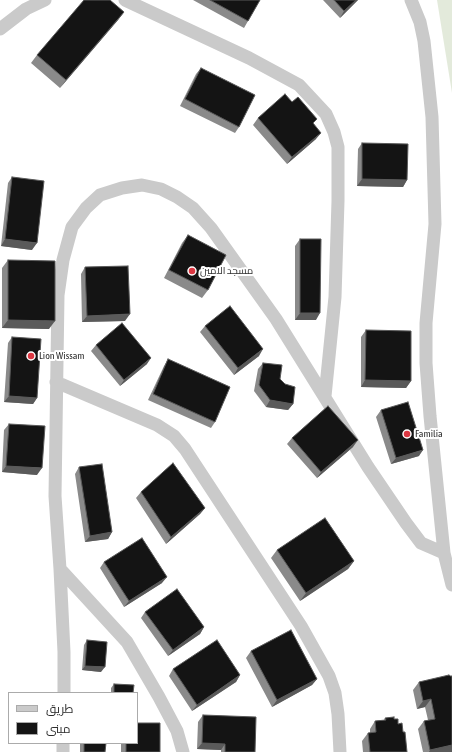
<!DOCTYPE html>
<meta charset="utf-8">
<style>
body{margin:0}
#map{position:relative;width:452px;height:752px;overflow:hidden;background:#fff;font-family:"Asap Condensed",Cairo,sans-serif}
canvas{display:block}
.legend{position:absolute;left:8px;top:692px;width:130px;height:52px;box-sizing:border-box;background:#fff;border:1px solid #ababab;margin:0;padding:5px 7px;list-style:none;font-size:12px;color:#2d2d2d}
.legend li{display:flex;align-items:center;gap:8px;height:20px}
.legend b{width:20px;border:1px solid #ababab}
</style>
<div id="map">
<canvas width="452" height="752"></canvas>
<ul class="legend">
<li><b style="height:5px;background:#cacaca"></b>طريق</li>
<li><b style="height:11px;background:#141414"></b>مبنى</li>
</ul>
</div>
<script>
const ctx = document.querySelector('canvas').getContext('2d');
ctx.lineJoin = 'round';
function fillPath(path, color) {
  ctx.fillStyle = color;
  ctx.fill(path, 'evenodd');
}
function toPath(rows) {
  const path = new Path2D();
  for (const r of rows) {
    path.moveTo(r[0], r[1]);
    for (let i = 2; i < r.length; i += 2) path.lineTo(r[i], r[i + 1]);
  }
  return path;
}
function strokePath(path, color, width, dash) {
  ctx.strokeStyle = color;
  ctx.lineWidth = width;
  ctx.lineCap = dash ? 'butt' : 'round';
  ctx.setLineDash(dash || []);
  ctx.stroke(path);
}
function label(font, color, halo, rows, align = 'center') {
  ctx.font = font + ' "Asap Condensed",Cairo,sans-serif';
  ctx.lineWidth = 4;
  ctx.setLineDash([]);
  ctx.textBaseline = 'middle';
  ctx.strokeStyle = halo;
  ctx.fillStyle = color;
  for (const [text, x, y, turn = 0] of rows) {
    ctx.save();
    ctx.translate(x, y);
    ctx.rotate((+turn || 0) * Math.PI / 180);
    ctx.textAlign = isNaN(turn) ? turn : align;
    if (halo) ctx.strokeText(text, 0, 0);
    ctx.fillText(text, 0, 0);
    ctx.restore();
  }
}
fillPath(toPath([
 [437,0,452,0,452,93]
]), '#e3eadb');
strokePath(toPath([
 [125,0,249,58,299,85,326,114,334,132,338,147,338,201,335,297,325,396],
 [411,0,420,22,424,41,432,117,435,224,426,323,426,363,430,416,444,553,452,585],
 [0,29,26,9,45,0],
 [56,382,157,425,174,436,185,449,301,626,329,676,335,693,338,714,340,752],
 [60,569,127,642,159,697,177,731,183,752],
 [64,693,64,652,60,569,55,496,58,295,63,260,72,227,86,208,100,195,122,188,142,185,161,189,177,197,193,208,211,228,276,319,368,467,406,523,421,543,444,553],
 [63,752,63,743]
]), '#cacaca', 13);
fillPath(toPath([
 [193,0,260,0,244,28],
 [323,0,358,0,340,18],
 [124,12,118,20,60,88,31,63,37,55],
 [201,68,239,127,235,133,180,106,196,74],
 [292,102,314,125,316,139,287,164,253,125,258,118],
 [362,143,407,180,403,187,357,186,358,149],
 [12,177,32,250,1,246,8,183],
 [188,235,208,290,202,298,164,278,182,243],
 [300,239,316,320,295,320,295,246],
 [8,260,49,329,2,328,2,268],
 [85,267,125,321,82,322,81,274],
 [205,326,259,356,234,375,200,332],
 [366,330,411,381,406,388,361,387,361,337],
 [12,337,37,398,33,404,4,402,8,343],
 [96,345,147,364,120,386,91,351],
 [168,359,215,422,211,428,148,400,164,366],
 [263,363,280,379,293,404,288,410,266,407,254,391,258,369],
 [381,410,419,456,391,464,376,417],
 [9,424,37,475,2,472,4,430],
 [292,438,353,447,317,478,287,444],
 [79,467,112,532,108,539,85,542,75,474],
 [141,492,205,508,200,514,166,544,136,498],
 [277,550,354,561,348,569,300,601,271,558],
 [104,562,162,583,124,607,100,568],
 [145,612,204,627,200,634,168,656,141,618],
 [87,640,101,672,82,670,84,645],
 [251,651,317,679,312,685,272,707,246,658],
 [173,669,240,675,236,682,192,711,169,676],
 [450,676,452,752,423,752,418,729,424,721,428,720,425,707,417,709,413,690,419,682],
 [114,684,133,693,111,693,111,688],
 [203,715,255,752,221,752,221,750,197,749,198,722],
 [385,718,394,719,398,724,403,732,407,752,363,752,362,741,368,733,370,733,370,729,375,721,384,720],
 [80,743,106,743,105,752,80,752],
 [121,743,137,743,160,752,121,752]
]), '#8a8a8a');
fillPath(toPath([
 [356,0,358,0,340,18,344,11],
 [124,12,118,20,60,88,66,80],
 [321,133,316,139,287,164,292,157],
 [362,179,407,180,403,187,357,186],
 [5,239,37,243,32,250,1,246],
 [300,313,320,313,316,320,295,320],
 [130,314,125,321,82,322,87,316],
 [8,320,55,321,49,329,2,328],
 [263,349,259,356,234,375,238,368],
 [151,358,147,364,120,386,124,380],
 [365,380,411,381,406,388,361,387],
 [9,396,37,398,33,404,4,402],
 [270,400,293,404,288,410,266,407],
 [358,440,353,447,317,478,321,472],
 [423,450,419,456,391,464,396,458],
 [6,466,42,468,37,475,2,472],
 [205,508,200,514,166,544,171,537],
 [112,532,108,539,85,542,90,536],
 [354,561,348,569,300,601,306,593],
 [167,577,162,583,124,607,129,601],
 [204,627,200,634,168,656,173,650],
 [85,666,105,667,101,672,82,670],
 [240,675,236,682,192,711,197,705],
 [317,679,312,685,272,707,277,700],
 [431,699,425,707,417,709,423,701],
 [202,743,225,744,221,750,197,749],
 [452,745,452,752,429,752,430,750]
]), '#5a5a5a');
const building = toPath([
 [84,0,110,0,124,12,66,80,37,55,84,0],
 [210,0,260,0,248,21,210,0],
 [334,0,356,0,344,11,334,0],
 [201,68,255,95,239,127,185,99,201,68],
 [285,94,292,102,298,97,317,119,313,123,321,133,292,157,258,118,285,94],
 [362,143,408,144,407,180,362,179,362,143],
 [12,177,44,181,37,243,5,239,12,177],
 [188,235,226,255,208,290,169,270,188,235],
 [300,239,321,239,320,313,300,313,300,239],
 [8,260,55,261,55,321,8,320,8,260],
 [128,266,130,314,87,316,85,267,128,266],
 [230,306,263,349,238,368,205,326,230,306],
 [122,323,151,358,124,380,96,345,122,323],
 [366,330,411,331,411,381,365,380,366,330],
 [12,337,41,339,37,398,9,396,12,337],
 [168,359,230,387,215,422,153,394,168,359],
 [263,363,282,365,280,379,285,384,295,387,293,404,270,400,259,385,263,363],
 [408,402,423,450,396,458,381,410,408,402],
 [328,406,358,440,321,472,292,438,328,406],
 [9,424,45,426,42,468,6,466,9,424],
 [173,463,205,508,171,537,141,492,173,463],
 [102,464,112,532,90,536,79,467,102,464],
 [325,518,354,561,306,593,277,550,325,518],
 [142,538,167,577,129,601,104,562,142,538],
 [177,589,204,627,173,650,145,612,177,589],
 [291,630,317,679,277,700,251,651,291,630],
 [87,640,107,642,105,667,85,666,87,640],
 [217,640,240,675,197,705,173,669,217,640],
 [449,675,450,676,452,676,452,745,430,750,424,721,435,719,431,699,423,701,419,682,449,675],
 [114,684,134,685,133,693,114,693,114,684],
 [203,715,256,717,255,752,225,752,225,744,202,743,203,715],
 [394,717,394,719,398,719,398,724,402,723,403,732,405,732,407,752,370,752,368,733,376,732,375,721,386,720,385,718,394,717],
 [137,723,160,723,160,752,126,752,126,743,137,743,137,723],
 [84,743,106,743,105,752,84,752,84,743]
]);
fillPath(building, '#141414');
strokePath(building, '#5a5a5a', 1);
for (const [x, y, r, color] of [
 [192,271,4,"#dc3742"],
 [31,356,4,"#dc3742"],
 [407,434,4,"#dc3742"]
]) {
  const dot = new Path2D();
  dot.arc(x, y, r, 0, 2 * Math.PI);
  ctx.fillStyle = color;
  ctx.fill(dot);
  strokePath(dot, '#fff', 1.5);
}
label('10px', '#2d2d2d', '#fff', [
 ["مسجد الامين",200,271],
 ["Lion Wissam",39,356],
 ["Familia",415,434]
], 'left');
</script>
